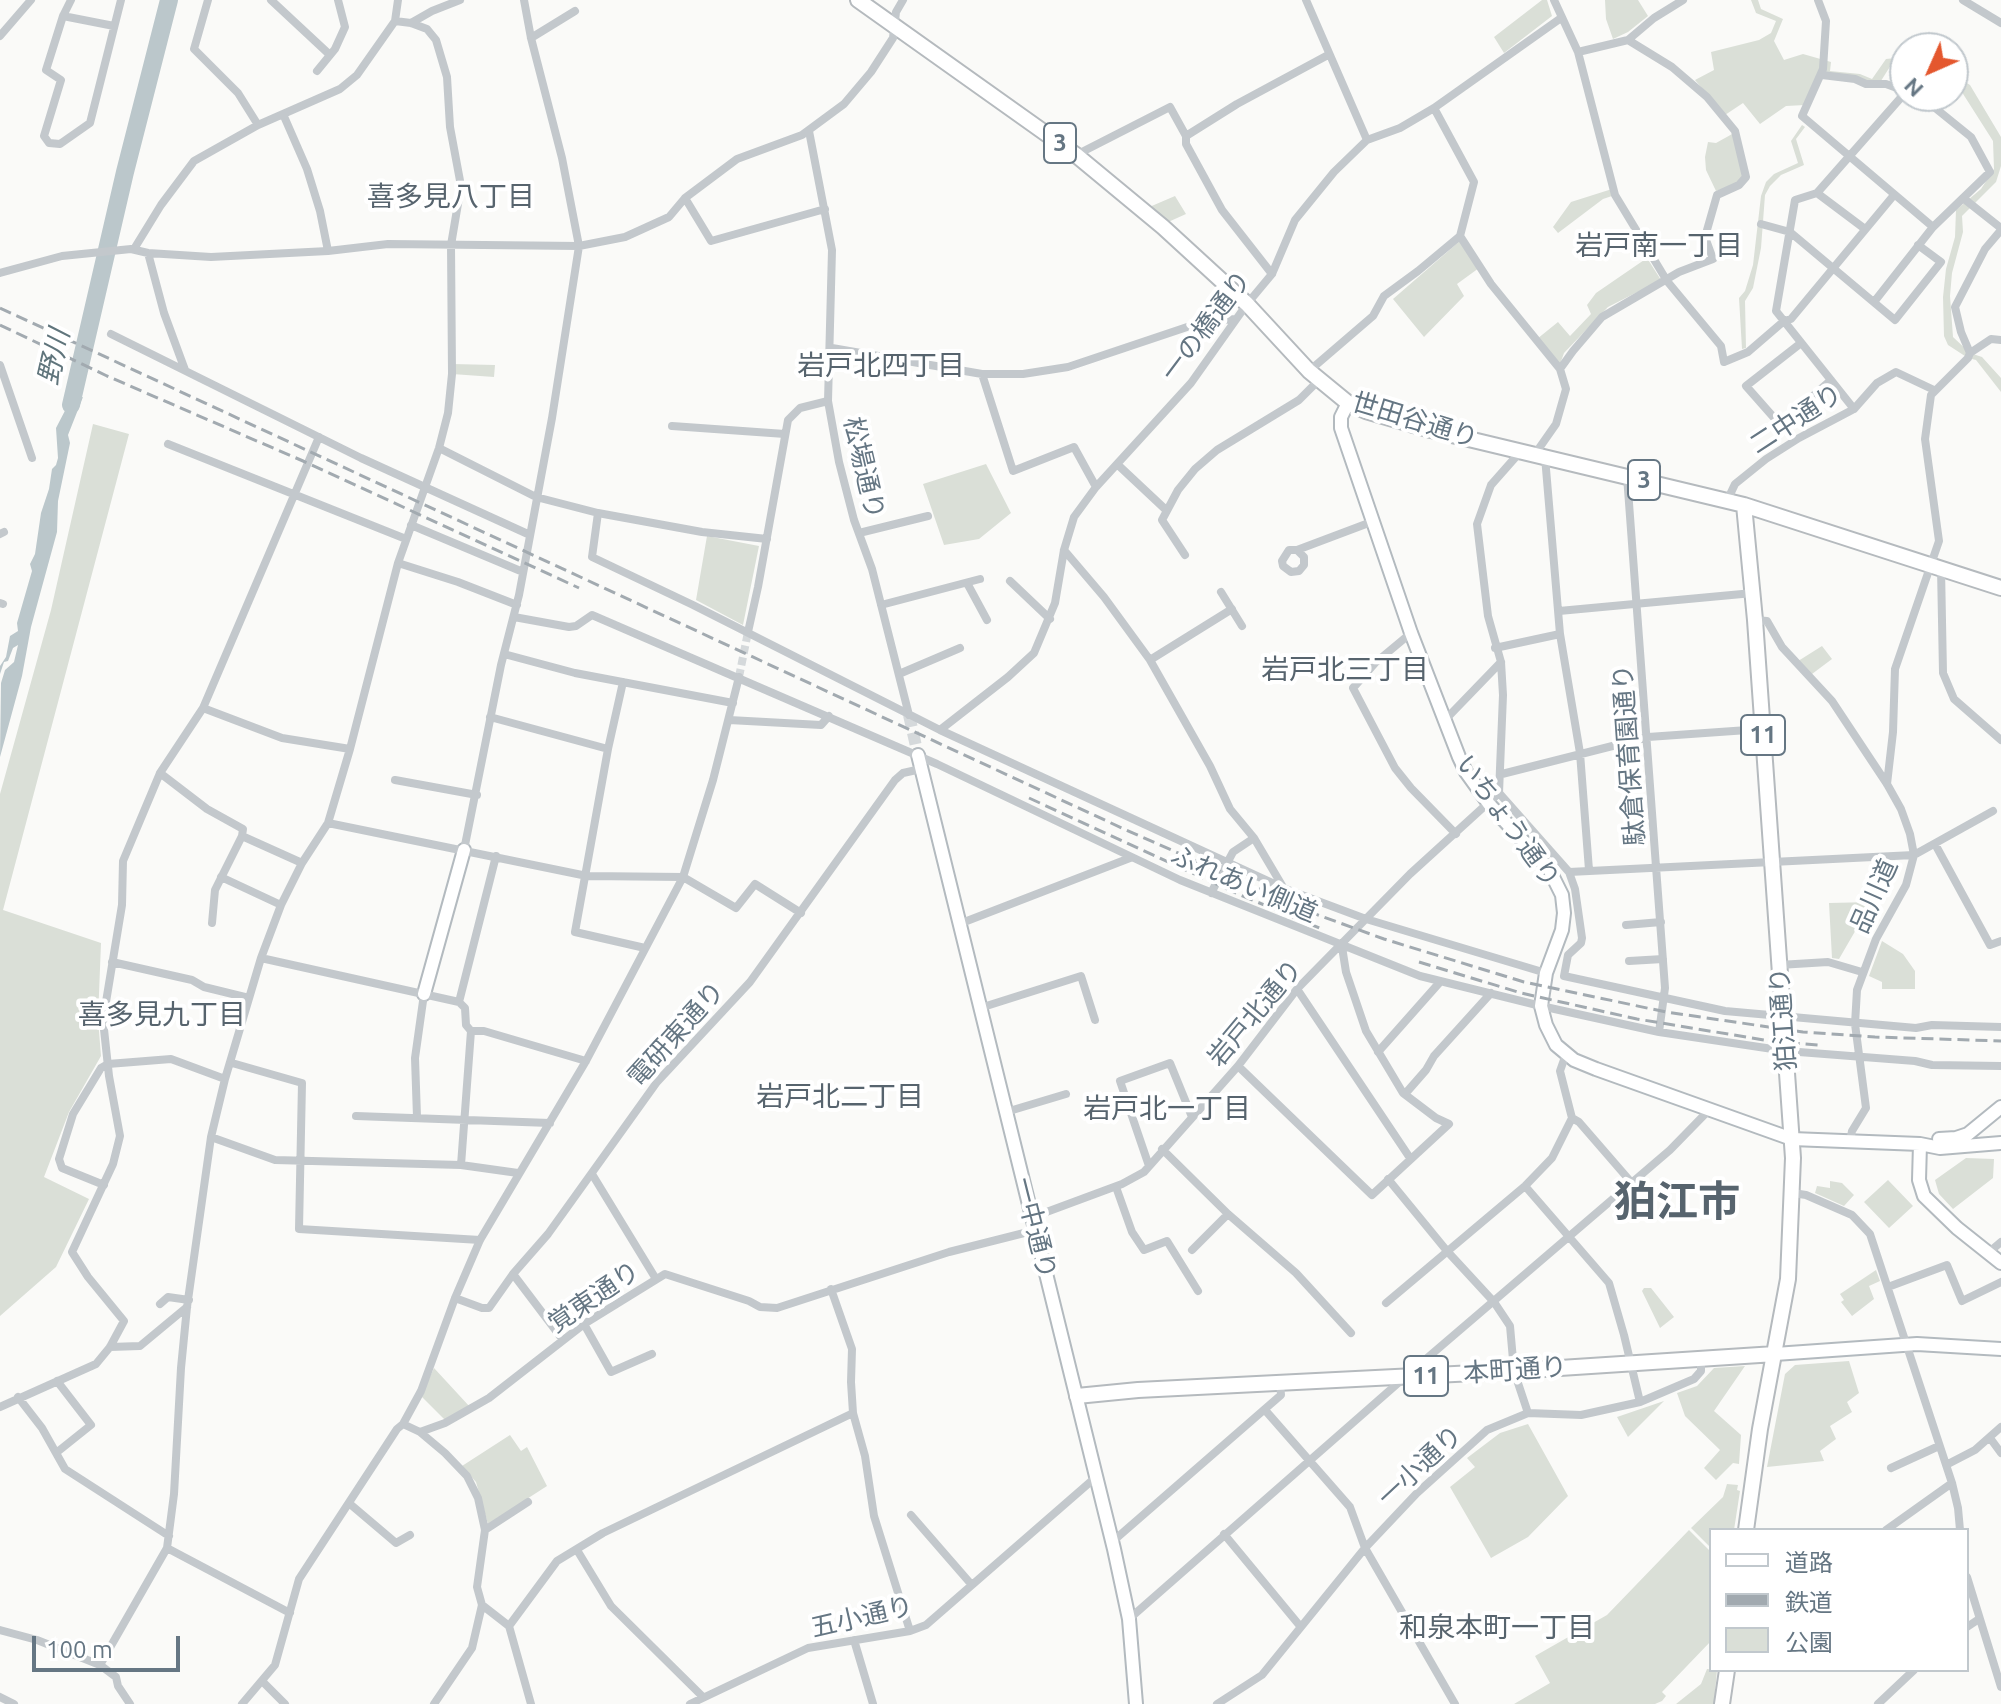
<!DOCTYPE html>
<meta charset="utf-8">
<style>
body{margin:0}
#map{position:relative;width:2001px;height:1704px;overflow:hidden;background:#fafaf8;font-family:Ubuntu,"Noto Sans JP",sans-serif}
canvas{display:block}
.legend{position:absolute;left:1709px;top:1528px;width:260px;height:144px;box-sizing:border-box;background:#fff;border:2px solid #c1c8cd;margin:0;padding:10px 14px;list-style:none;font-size:24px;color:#657683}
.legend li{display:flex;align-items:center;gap:16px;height:40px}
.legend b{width:40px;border:2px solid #c1c8cd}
.north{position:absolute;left:1889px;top:32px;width:80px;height:80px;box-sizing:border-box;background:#fff;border:2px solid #c1c8cd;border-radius:50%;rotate:225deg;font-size:22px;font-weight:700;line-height:32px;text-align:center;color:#657683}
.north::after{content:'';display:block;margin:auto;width:28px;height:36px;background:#e4572e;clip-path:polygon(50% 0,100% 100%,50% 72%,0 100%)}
.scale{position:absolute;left:32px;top:1636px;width:148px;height:36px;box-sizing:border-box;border:4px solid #657683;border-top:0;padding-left:10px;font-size:24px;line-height:28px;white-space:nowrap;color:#657683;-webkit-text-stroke:6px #fff;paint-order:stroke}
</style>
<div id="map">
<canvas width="2001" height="1704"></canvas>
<ul class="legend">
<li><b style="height:10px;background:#fff"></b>道路</li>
<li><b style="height:10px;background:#a2aab0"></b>鉄道</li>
<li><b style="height:22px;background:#dadfd7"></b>公園</li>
</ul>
<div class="north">N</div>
<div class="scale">100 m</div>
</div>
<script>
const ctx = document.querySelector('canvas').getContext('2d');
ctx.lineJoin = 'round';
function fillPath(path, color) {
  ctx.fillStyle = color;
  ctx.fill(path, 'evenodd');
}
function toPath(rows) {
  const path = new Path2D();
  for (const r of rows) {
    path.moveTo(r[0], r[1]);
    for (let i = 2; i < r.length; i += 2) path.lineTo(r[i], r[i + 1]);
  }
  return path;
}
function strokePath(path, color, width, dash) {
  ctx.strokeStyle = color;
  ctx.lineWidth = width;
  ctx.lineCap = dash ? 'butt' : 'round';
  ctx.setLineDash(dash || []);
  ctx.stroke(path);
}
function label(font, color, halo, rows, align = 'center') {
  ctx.font = font + ' Ubuntu,"Noto Sans JP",sans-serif';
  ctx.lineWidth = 8;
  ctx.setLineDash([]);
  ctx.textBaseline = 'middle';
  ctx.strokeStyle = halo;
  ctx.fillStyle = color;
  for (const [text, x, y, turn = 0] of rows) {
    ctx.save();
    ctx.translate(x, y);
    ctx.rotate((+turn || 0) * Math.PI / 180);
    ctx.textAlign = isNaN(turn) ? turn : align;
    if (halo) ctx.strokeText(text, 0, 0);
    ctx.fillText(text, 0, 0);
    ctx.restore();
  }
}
fillPath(toPath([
 [1542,0,1547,0,1552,16,1504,53,1494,37],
 [1605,0,1638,0,1648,16,1628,32,1613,39,1606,19],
 [1751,0,1758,0,1761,9,1783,19,1774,41,1784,60,1803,54,1831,62,1830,71,1860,74,1872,79,1886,59,1905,57,1905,66,1891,65,1879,84,1822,75,1805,105,1786,106,1760,124,1743,103,1725,115,1695,80,1714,70,1711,52,1759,40,1771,33,1776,21,1756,13],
 [1953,74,1970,85,2001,137,2001,166,1996,182,1962,216,1963,232,1952,273,1950,296,1953,337,1970,353,1982,357,2001,378,2001,392,1976,360,1968,358,1948,345,1944,336,1943,297,1946,269,1955,237,1956,210,1981,189,1994,169,1993,141,1958,86,1953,84],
 [1802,125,1805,127,1796,139,1804,165,1781,175,1770,186,1765,195,1761,248,1753,288,1745,301,1746,348,1742,349,1739,298,1745,291,1753,265,1761,196,1766,182,1774,174,1798,163,1791,141],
 [1734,133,1744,176,1737,184,1716,191,1706,170,1705,157,1708,142,1716,143],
 [1612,189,1615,195,1603,199,1558,233,1553,227,1571,202],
 [1175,196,1186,214,1166,223,1147,208],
 [1461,240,1479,268,1457,284,1464,296,1424,337,1393,299],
 [1647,258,1661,280,1608,307,1564,353,1560,364,1537,339,1558,322,1570,336,1591,314,1587,305,1596,293],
 [452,364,495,365,494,377,452,374],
 [93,424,129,434,3,910,101,943,98,1019,101,1056,69,1112,44,1177,89,1199,56,1267,0,1316,0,794,51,610],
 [986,464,1011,513,979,539,944,545,923,484],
 [707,536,759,546,743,625,696,600],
 [1822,646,1832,659,1808,677,1795,663],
 [1872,902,1839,959,1832,958,1829,903],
 [1882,941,1903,954,1915,971,1915,989,1882,989,1882,982,1869,976],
 [1966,1158,1994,1159,1993,1178,1953,1209,1939,1194,1935,1180],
 [1888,1180,1913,1206,1889,1228,1864,1202],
 [1830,1181,1842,1183,1854,1195,1844,1206,1815,1193,1817,1186,1830,1188],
 [1876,1270,1880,1281,1869,1286,1874,1299,1852,1316,1841,1302,1844,1300,1840,1294],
 [1644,1288,1651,1288,1674,1317,1660,1328,1642,1291],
 [1849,1361,1859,1393,1847,1402,1852,1412,1830,1426,1836,1439,1820,1451,1824,1461,1767,1467,1785,1374,1795,1365],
 [1745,1366,1714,1411,1741,1435,1739,1464,1733,1463,1716,1480,1704,1468,1720,1450,1685,1416,1677,1393,1697,1386,1714,1368],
 [434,1368,470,1407,446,1421,421,1396],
 [1664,1401,1628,1437,1617,1417],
 [1528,1424,1568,1496,1528,1537,1491,1558,1450,1487,1475,1467,1467,1458,1500,1433],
 [510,1435,521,1451,527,1447,547,1486,488,1524,476,1482,462,1466],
 [1727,1484,1738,1485,1737,1490,1740,1491,1734,1530,1711,1530,1711,1548,1691,1528,1723,1497],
 [1689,1530,1711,1552,1711,1641,1662,1692,1666,1696,1662,1701,1655,1704,1514,1704,1550,1683,1535,1656,1607,1615],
 [1707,1669,1717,1670,1714,1704,1676,1704,1701,1684]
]), '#dadfd7');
fillPath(toPath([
 [72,382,78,386,75,396,79,398,83,397,68,435,70,443,58,501,57,532,31,627,22,676,0,757,1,683,5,670,14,662,18,645,13,648,8,661,4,662,0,674,0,666,6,657,10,636,18,631,17,623,32,571,30,564,35,554,41,513,49,489,52,469,56,465,58,458,56,428,69,403]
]), '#bbc7cb');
strokePath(toPath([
 [71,405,125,172,169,0]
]), '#bbc7cb', 18);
strokePath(toPath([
 [739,677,748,632]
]), '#d5d9db', 8, [8, 4]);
strokePath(toPath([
 [909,715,918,755]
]), '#d5d9db', 12, [12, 6]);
const secondary = toPath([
 [1348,403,1341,417,1341,428,1411,633,1459,757,1466,772,1489,804,1549,869,1562,895,1564,913,1562,930,1546,973,1541,1006,1546,1025,1556,1045,1574,1060,1596,1069,1792,1139,1920,1144,1940,1148,2001,1143],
 [918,755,1114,1549,1129,1619,1136,1704],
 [424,994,464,850],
 [1939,1139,1956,1138,1968,1134,2001,1107],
 [1920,1144,1919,1180,1924,1196,1957,1228,2001,1263],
 [1775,1354,1917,1344,2001,1349]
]);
const primary = toPath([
 [858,0,1076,155,1163,227,1247,304,1309,371,1348,403,1366,411,1431,430,1744,505,2001,588],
 [1744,505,1755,620,1793,1158,1788,1279,1760,1429,1746,1530],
 [1077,1396,1138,1390,1514,1371,1775,1354],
 [1722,1704,1727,1670]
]);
strokePath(secondary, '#b3babf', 16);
strokePath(primary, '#b5babe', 18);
strokePath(toPath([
 [71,0,63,16,46,70,61,80,44,136,49,143,60,144,90,123,121,0],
 [208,0,194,49,238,93,258,125],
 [271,0,330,55],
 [1306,0,1367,140],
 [1554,0,1578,52,1615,195,1667,281,1721,346,1724,362,1748,352,1784,321,1791,319,1894,195],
 [1818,0,1826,21,1823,69,1802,116,1933,227],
 [1963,0,2001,23],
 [63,16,114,26],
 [411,23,432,11,460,0],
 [0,36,31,0],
 [531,38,575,11],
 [1578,52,1628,40,1654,18,1683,0],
 [317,71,335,49,345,27,338,0],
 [1822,75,1855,79,1866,84,1886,84,1905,91],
 [283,114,307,169,320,211,328,251],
 [809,131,832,250,828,401,839,462,854,520,872,569,909,715],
 [1186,136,1237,104,1328,55],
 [1076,155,1170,107,1186,136,1186,144,1222,210,1272,274],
 [1817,193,1865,229],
 [685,198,711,241,825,209],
 [1963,198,2001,228],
 [1761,224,1790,232,1895,320,1941,262,1918,245],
 [1460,236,1491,284,1560,369],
 [134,249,161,205,194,161,258,125,340,89,357,75,395,21,398,0],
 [148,253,164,313,185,370],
 [0,273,62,256,131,249,148,253,211,257,328,251,388,244,579,246,625,237,669,217,685,198,737,159,802,135,844,104,871,72,893,38,896,12,903,0],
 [1874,302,1933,227,1990,172,1971,137,1929,103,1916,96],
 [111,334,361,458,530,535],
 [1801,343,1746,386,1776,420,1787,419,1831,380],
 [832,348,982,374,1023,374,1068,367,1208,320,1236,319],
 [1970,353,1961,332,1955,307,1985,249,2001,230],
 [0,365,32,458],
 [1309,371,1373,316,1384,296,1418,271,1460,236,1474,182,1434,108],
 [982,374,1013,471,1074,447,1096,487],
 [1854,409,1776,311,1795,200,1817,193,1905,93],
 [672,426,785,434],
 [168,444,406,539],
 [439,448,536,497,598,513,702,532,767,539],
 [1535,454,1556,424,1566,389,1560,369,1573,351,1602,317,1679,272,1713,259,1705,237,1717,195,1739,185,1746,177,1735,131,1707,97,1672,67,1628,40],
 [1545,457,1560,634,1580,753,1589,870],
 [1117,464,1165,509],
 [1627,476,1665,988,1659,1032],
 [1727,501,1735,484,1766,459,1799,438,1854,409,1877,383,1896,372,1934,390],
 [598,513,592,557,693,605,940,730,1283,888,1366,919,1546,973],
 [411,525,523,572],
 [859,533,928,516],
 [0,534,4,532],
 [1064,550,1104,597,1150,660,1210,766,1230,809,1254,838,1283,887],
 [1297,550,1304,557,1304,565,1299,571,1291,572,1283,566,1282,561,1289,550,1297,550,1374,521],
 [1185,555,1162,520,1178,490,1195,469,1217,450,1299,400,1319,380],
 [398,563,458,582,517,605],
 [1941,568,1943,673,1954,699,2001,740],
 [1010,581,1050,619],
 [967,583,987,620],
 [1221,592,1242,626],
 [0,603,3,604],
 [881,605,980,579],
 [1559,611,1753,593],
 [514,617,569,627,576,626,592,615,937,764,1180,880,1420,976,1541,1006,1659,1032,1786,1051,1915,1061,1932,1065,2001,1066],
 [1755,620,1767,621,1782,647,1832,701,1887,784,1901,809,1910,834,1914,855,1906,885,1876,939,1857,990,1855,1024,1866,1108,1852,1131,1850,1142],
 [748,632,758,587,788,420,800,408,828,401],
 [1411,633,1375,663,1353,688,1395,768,1411,788,1456,834],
 [1495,648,1560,634],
 [504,654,575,673,733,703],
 [1150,660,1232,609],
 [899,674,960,648],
 [623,682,608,749,575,932,645,948],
 [203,708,282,738,350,749],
 [490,717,608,749],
 [729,720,821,725,829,716],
 [1444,721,1501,662],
 [940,730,1008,677,1034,653,1055,603,1064,550,1074,517,1096,487,1191,383,1247,304,1272,274,1295,220,1334,172,1367,140,1400,128,1434,108,1561,18],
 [160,773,207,809,243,829,242,836,215,890,212,923],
 [1502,774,1648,737,1762,729],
 [395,780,477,795],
 [1887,784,1893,732,1895,669,1939,541,1925,439,1931,395,1968,358,1970,353,1991,339,2001,340],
 [1499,793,1569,872,1914,855,1993,811],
 [328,823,587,876,683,877,736,908,755,884,801,913],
 [242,836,302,863],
 [1935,844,1990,945,2001,941],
 [464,850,501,665,519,595,552,418,579,246,562,158,531,38,524,0],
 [1569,872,1575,889,1582,938,1581,943,1568,955,1564,976,1725,1011,1916,1028,1932,1025,2001,1027],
 [221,877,281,905],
 [1211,893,1233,852,1254,838],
 [959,924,1130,858],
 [1626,925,1661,922],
 [261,958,459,1002],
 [1629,961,1663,959],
 [112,962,192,980,204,987,249,998],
 [1779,965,1828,962,1862,972],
 [1297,989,1410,1158],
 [980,1008,1081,976,1095,1020],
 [471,1031,484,1031,586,1061],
 [1378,1052,1440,982],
 [232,1063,302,1083,299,1229,480,1240],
 [1238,1066,1372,1195,1449,1124,1436,1118,1403,1093,1366,1031,1346,972,1342,947],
 [1405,1094,1426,1070,1434,1056,1491,993],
 [1006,1112,1066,1094],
 [356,1116,550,1123],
 [417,1117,415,1058,424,994],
 [1572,1118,1579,1122,1631,1182],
 [211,1137,275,1160,461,1165,518,1173],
 [1162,1149,1228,1214,1296,1273,1351,1333],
 [461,1165,471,1031,466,1025,465,1008,459,1002,496,856],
 [1149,1166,1120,1081,1170,1063,1192,1117],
 [592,1174,656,1279],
 [1388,1179,1447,1251,1494,1302,1510,1326,1514,1371,1528,1413],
 [104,1185,62,1168,59,1159,73,1114,101,1068,108,1064,171,1059,225,1079],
 [1525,1186,1609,1283,1624,1335,1640,1402],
 [1116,1187,1132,1232,1144,1250,1167,1241,1198,1291],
 [1793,1193,1806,1195,1852,1215,1870,1234,1952,1483,1958,1508,1960,1530],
 [1033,1217,1122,1184,1144,1172,1238,1066,1297,989,1410,874,1499,793,1503,695,1501,662,1488,616,1477,524,1491,485,1521,451],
 [1192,1250,1228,1214],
 [1988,1253,2001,1242],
 [513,1274,563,1340],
 [1888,1287,1947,1265,1962,1301,2001,1282],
 [831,1289,852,1349,851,1382,853,1413,865,1456,874,1516,910,1631],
 [455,1298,482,1308,489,1308,513,1274,548,1234,657,1082,750,982,895,780,903,773,921,769],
 [1386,1303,1525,1186,1552,1158,1572,1118,1560,1071,1566,1054],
 [160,1304,168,1297,189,1300],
 [584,1324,611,1372,652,1354],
 [110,1347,140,1346,187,1307],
 [18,1397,42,1428,65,1469,169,1536],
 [0,1407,96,1364,110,1347,124,1321,88,1277,72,1252,113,1164,120,1136,109,1076,103,1020,122,905,123,861,160,773,203,708,319,437],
 [1265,1410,1350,1507,1365,1548,1455,1704],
 [403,1424,420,1432,445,1453,467,1476,478,1498,485,1530,477,1587,482,1605,472,1648,434,1704],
 [420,1432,445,1423,489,1398,584,1324,665,1274,749,1301,760,1307,777,1308,949,1252,1036,1230],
 [1990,1438,2001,1453],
 [56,1453,91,1425,57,1381],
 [1946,1465,1975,1450,2001,1427],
 [1891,1468,1939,1446],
 [350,1504,396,1543,410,1535],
 [911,1515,971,1584],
 [485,1530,528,1502],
 [1886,1530,1952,1483],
 [1224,1534,1300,1626],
 [1112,1542,1281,1395,1280,1383],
 [577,1550,611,1606,703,1697],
 [1967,1577,2001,1687],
 [482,1605,509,1626,531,1704],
 [290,1613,167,1548,174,1494,181,1368,187,1307,211,1137,225,1079,261,958,281,905,302,863,328,823,350,749,398,563,439,448,448,413,452,374,451,245,461,186,450,127,447,77,436,40,427,29,411,23,395,21],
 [1129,1619,1405,1377,1670,1150,1710,1109],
 [509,1626,557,1561,603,1533,853,1413],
 [1967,1627,1979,1619],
 [0,1630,37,1640,100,1665],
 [854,1640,873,1704],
 [262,1681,285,1704],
 [0,1697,14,1704],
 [130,1704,118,1686,116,1677,100,1665,167,1548],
 [242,1704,275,1665,299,1579,397,1429,403,1424,421,1391,455,1298,480,1240,586,1061,683,877,713,780,739,677],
 [690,1704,808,1648,910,1631,926,1625,1096,1477],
 [1217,1704,1262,1675,1365,1548,1417,1493,1487,1430,1528,1413,1581,1415,1640,1402,1694,1379,1701,1371,1701,1358],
 [1878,1704,1914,1670]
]), '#c3c8cc', 8);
strokePath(secondary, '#fff', 12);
strokePath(primary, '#fff', 14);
strokePath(toPath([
 [0,308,1124,829,1318,915,1384,939,1524,982,1666,1012,1803,1032,1875,1037,2001,1041],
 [0,325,107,376,303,461,579,588],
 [1029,798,1238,894,1324,930],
 [1419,962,1521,993,1637,1019,1770,1041,1818,1045]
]), '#a2aab0', 3, [12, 6]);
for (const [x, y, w] of [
 [1060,143,32],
 [1644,480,32],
 [1763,735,44],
 [1426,1376,44]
]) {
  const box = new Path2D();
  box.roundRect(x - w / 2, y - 20, w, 40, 6);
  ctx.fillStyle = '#fff';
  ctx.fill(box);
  strokePath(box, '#657683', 2);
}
label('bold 24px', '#657683', null, [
 ["3",1060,143],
 ["3",1644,480],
 ["11",1763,735],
 ["11",1426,1376]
]);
label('26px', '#657683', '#fff', [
 ["一の橋通り",1206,326,-53],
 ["二中通り",1796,419,-33],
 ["世田谷通り",1415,420,17],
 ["松場通り",864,468,77],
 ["駄倉保育園通り",1629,755,-94],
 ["いちょう通り",1508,821,54],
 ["ふれあい側道",1244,884,23],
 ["品川道",1874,896,-66],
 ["岩戸北通り",1255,1013,-50],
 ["狛江通り",1783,1019,-94],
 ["電研東通り",676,1034,-48],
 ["一中通り",1035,1228,76],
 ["覚東通り",594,1297,-34],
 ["本町通り",1515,1370,-4],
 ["一小通り",1420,1466,-43],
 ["五小通り",862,1617,-13]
]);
label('28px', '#57646e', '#fff', [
 ["喜多見八丁目",451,197],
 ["岩戸南一丁目",1659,246],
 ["岩戸北四丁目",881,366],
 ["岩戸北三丁目",1345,670],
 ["喜多見九丁目",162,1015],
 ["岩戸北二丁目",840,1097],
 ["岩戸北一丁目",1167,1109],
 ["和泉本町一丁目",1497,1628]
]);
label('italic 28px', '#60757c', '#fff', [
 ["野川",54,357,-77]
]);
label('bold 42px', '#57646e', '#fff', [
 ["狛江市",1677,1202]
]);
</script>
